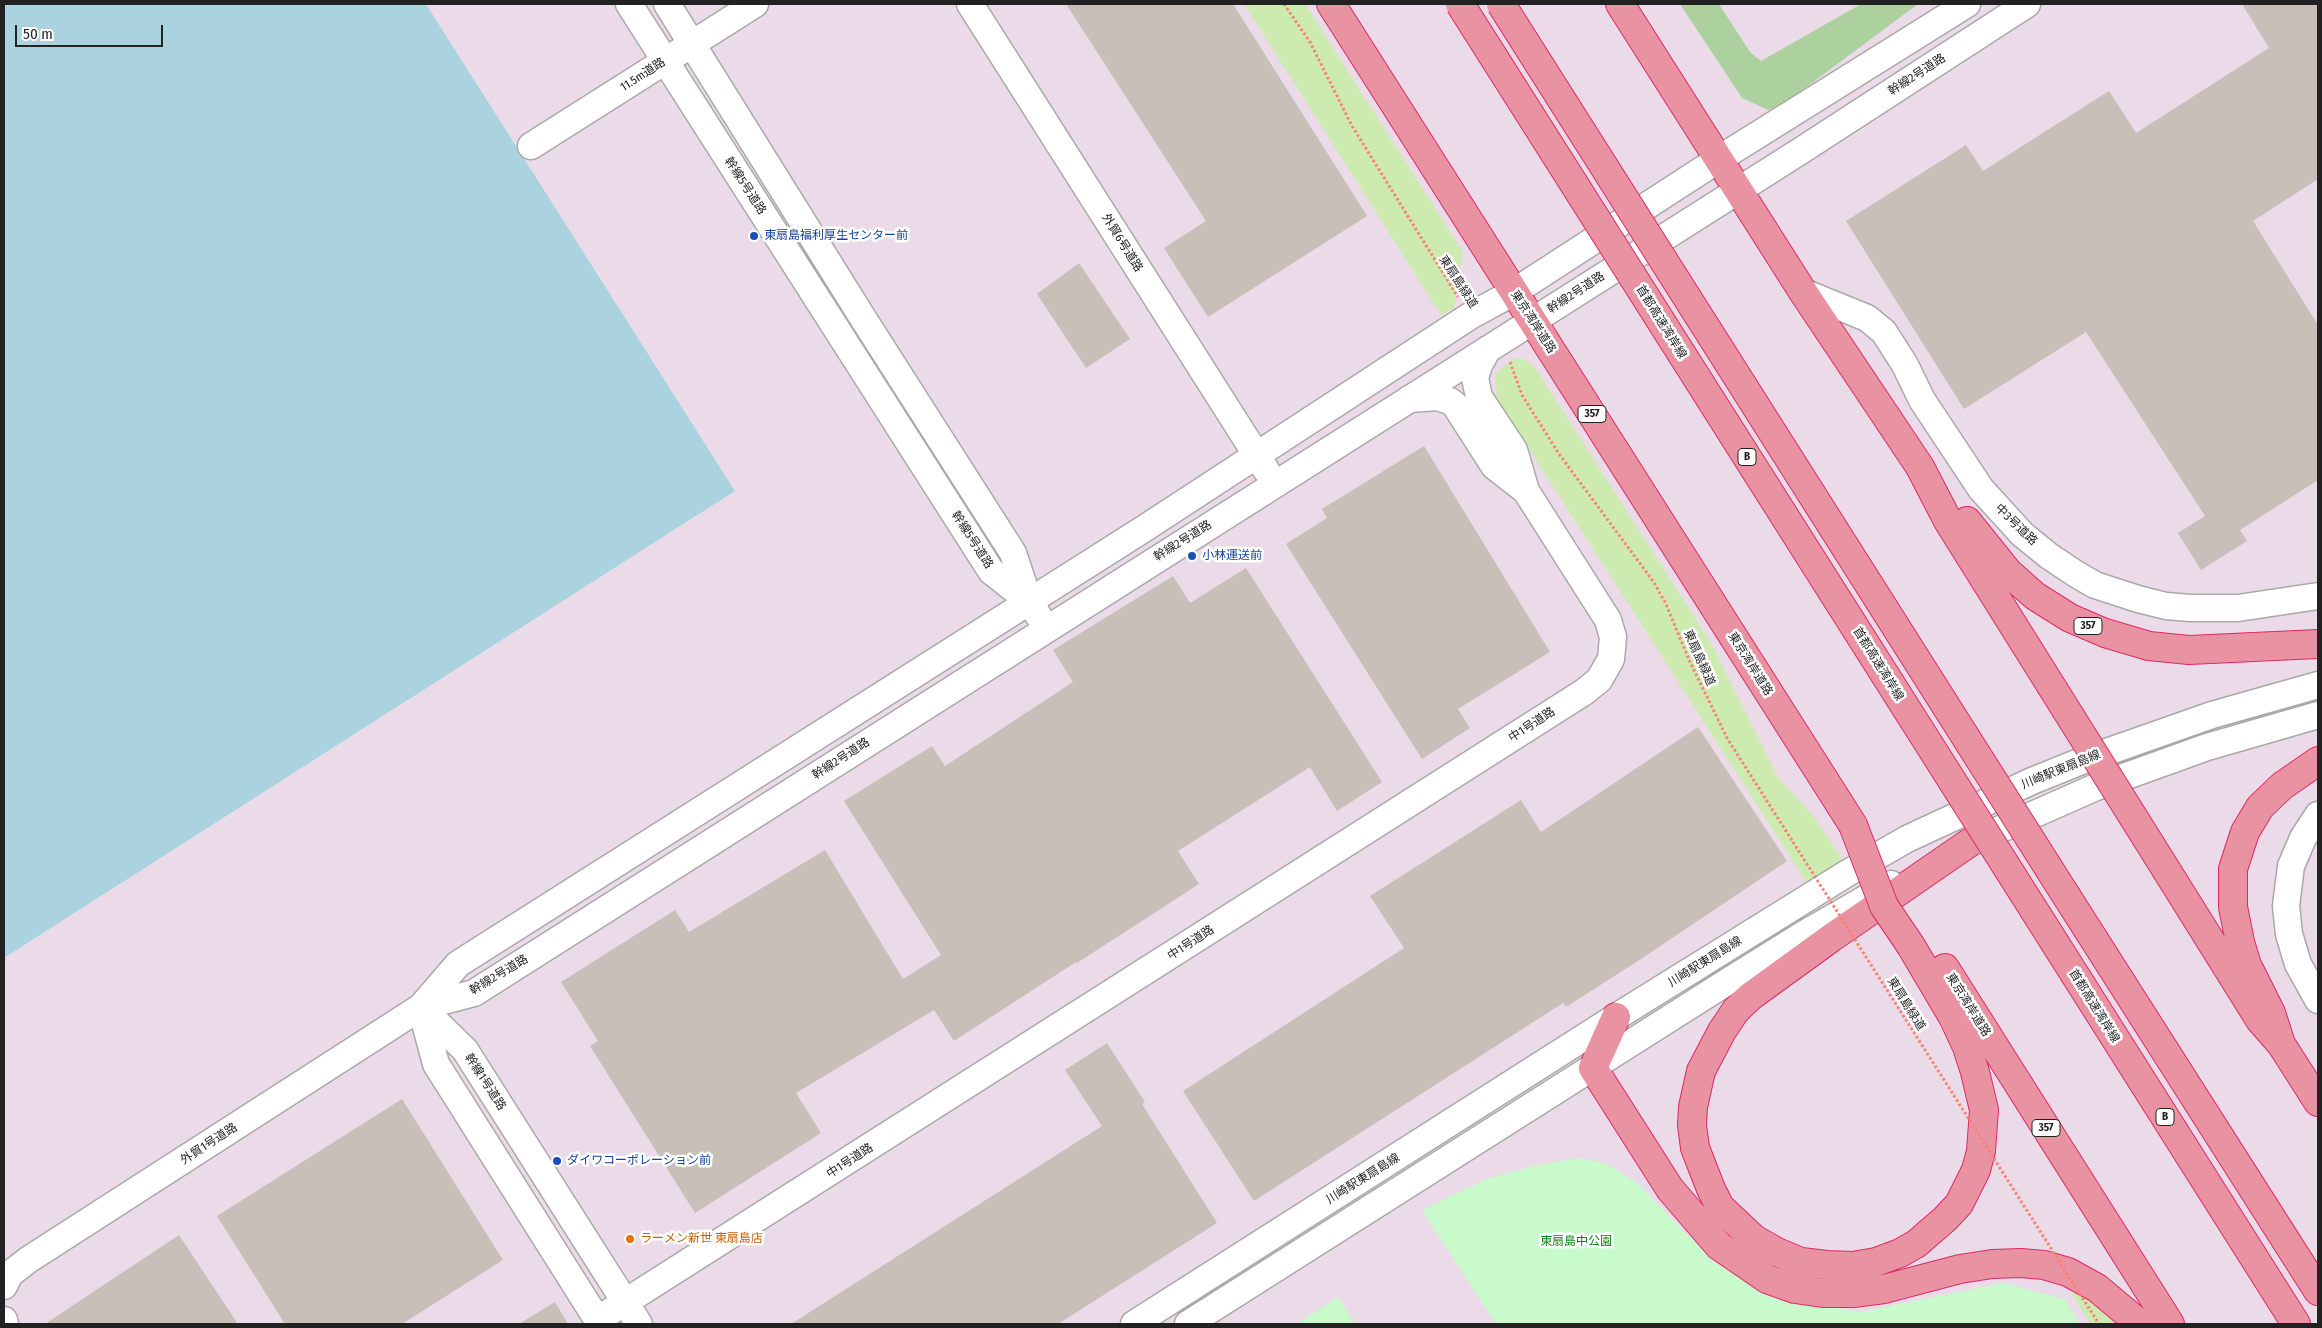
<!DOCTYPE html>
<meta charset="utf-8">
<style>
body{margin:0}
#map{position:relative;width:2322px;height:1328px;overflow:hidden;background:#f2efe9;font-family:"Fira Sans Condensed",sans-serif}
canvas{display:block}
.frame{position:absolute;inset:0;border:5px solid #222;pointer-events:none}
.scale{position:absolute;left:15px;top:25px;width:148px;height:22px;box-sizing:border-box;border:2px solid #222;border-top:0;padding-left:6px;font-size:15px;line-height:18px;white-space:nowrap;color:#222;-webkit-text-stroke:4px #fff;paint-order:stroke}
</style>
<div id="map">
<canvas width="2322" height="1328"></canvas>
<div class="frame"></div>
<div class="scale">50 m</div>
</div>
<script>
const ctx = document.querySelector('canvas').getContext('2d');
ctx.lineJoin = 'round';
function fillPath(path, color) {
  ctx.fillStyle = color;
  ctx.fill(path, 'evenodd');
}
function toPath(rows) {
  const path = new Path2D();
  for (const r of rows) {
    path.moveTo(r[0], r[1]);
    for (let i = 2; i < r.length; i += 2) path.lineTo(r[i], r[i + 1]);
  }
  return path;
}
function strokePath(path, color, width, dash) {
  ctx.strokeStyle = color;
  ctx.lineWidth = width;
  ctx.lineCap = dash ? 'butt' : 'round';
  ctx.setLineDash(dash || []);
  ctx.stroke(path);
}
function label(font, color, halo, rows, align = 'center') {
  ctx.font = font + ' "Fira Sans Condensed","Noto Sans JP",sans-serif';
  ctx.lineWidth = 5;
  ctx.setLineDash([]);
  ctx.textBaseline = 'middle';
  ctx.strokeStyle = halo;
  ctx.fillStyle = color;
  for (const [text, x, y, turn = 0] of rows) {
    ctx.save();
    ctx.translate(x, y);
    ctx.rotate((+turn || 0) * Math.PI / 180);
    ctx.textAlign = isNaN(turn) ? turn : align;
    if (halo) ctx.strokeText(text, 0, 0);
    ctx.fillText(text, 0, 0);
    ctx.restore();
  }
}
fillPath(toPath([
 [426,4,2318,4,2318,1324,4,1324,4,958,735,491]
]), '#ebdbe8');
fillPath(toPath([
 [1244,4,1305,4,1463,252,1454,308,1441,315],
 [1515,358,1525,359,1536,369,1711,643,1778,777,1815,818,1844,862,1807,883,1497,399,1495,373],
 [2071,1293,2098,1295,2132,1324,2091,1324]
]), '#cdebb0');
fillPath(toPath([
 [1680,4,1719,4,1750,52,1761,61,1861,4,1918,4,1785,103,1768,110,1742,98]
]), '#add19e');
fillPath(toPath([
 [1578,1158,1607,1164,1637,1183,1712,1260,1775,1297,1860,1312,2004,1283,2064,1299,2080,1324,1496,1324,1422,1210,1487,1179,1534,1166],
 [1338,1297,1355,1324,1296,1324]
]), '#c8facc');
fillPath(toPath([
 [4,4,426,4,735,491,4,958]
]), '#aad3df');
fillPath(toPath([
 [1066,4,1233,4,1367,216,1208,317,1164,248,1206,221],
 [2242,4,2318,4,2318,179,2253,221,2318,325,2318,480,2240,530,2247,541,2201,570,2178,533,2205,516,2086,332,1964,409,1846,221,1966,145,1983,171,2109,91,2136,133,2269,48],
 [1079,263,1130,339,1086,368,1037,294],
 [1424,446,1550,652,1458,709,1470,728,1422,759,1286,544,1327,518,1322,509],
 [1246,568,1382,782,1337,811,1310,767,1178,851,1199,884,1077,963,1076,962,954,1041,934,1010,796,1093,821,1133,695,1213,590,1046,598,1041,561,982,675,910,689,932,825,850,903,979,941,955,844,801,932,746,945,766,1073,682,1053,650,1173,576,1190,603],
 [1698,727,1787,861,1641,959,1566,1007,1563,1003,1254,1201,1183,1091,1404,948,1370,896,1521,800,1541,832],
 [1107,1043,1145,1102,1142,1104,1217,1223,1058,1324,791,1324,1102,1126,1065,1070],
 [402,1099,503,1260,402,1324,285,1324,217,1216],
 [179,1235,238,1324,45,1324],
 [555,1302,568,1324,519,1324]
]), '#c7bfb8');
const minor = toPath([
 [629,4,991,571,1029,601],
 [667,4,861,315,1013,553,1029,601,1038,615],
 [970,4,1266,470],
 [531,146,755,4],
 [1803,292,1867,318,1884,332,1905,365,1922,400,1981,489,2022,534,2049,556,2076,574,2095,585,2138,599,2166,606,2190,608,2238,608,2318,596],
 [1409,399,1437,397,1450,401,1455,405,1494,466,1526,491],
 [2318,815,2303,838,2291,866,2286,906,2289,934,2298,964,2318,1000],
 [1967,844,2096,787,2207,747,2318,715],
 [421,1007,474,993,1802,150,2027,4],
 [421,1007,465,1050,639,1324],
 [421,1008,436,1064,600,1324],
 [4,1286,10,1274,28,1260,421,1007,458,964,1142,530,1470,316,1514,292,1719,159,1967,4],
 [4,1320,5,1324],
 [597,1320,1584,692,1599,680,1611,659,1613,637,1608,620,1526,491,1514,450,1479,397,1475,378,1479,365,1488,349],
 [1134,1324,1616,1017,1846,874,1907,839,2032,781,2084,760,2212,715,2318,685],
 [1188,1324,1727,982,1804,934,1891,884]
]);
const highway = toPath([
 [1331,4,1853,825],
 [1620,4,1803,292,1920,467,1948,521,2050,684],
 [1967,521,2008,572,2035,596,2070,618,2105,633,2149,646,2189,650,2318,644],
 [2167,871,2260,1020,2281,1044,2318,1102],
 [2067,897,2318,1291],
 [2034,910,2296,1324],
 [1911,946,1953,1017,1967,1047,1975,1072,1984,1110,1981,1151,1976,1170,1959,1204,1945,1219,1916,1244,1900,1253,1876,1262,1853,1266,1827,1265,1801,1262,1777,1252,1754,1239,1720,1207,1711,1189,1695,1148,1692,1125,1693,1107,1701,1071,1722,1031,1736,1010,1751,996,1831,938,1969,843],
 [1945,968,2170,1324],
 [1616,1017,1593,1068,1670,1189,1719,1246,1767,1279,1795,1289,1823,1293,1853,1293,1884,1289,1960,1269,1992,1264,2021,1263,2044,1265,2068,1272,2097,1288,2140,1324],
 [2281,1044,2271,1013,2247,965,2240,942,2233,907,2233,869,2245,832,2260,807,2282,786,2318,761]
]);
strokePath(minor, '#a9a9a9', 29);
strokePath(highway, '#dc2a67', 30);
strokePath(toPath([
 [1284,4,1310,42,1352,126,1458,297],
 [1510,362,1522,395,1559,454,1653,581,1665,602,1690,662,1727,738,1793,842]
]), '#fa8072', 3, [2.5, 2.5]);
strokePath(minor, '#fff', 26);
strokePath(highway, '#e892a2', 28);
const highwayBridge = toPath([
 [1460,4,2034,910],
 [1501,4,2067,897],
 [2050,684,2167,871],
 [1853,825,1884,906,1911,946]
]);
strokePath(highwayBridge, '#dc2a67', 30, []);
strokePath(toPath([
 [1793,842,2099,1324]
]), '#fa8072', 3, [2.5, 2.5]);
strokePath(highwayBridge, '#e892a2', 28);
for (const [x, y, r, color] of [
 [754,236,5,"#1a4fb4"],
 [1192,556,5,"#1a4fb4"],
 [557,1161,5,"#1a4fb4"],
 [630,1239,5,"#e8710a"]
]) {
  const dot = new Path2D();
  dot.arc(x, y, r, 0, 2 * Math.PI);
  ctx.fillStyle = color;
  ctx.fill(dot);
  strokePath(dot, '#fff', 2);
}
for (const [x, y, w] of [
 [1592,414,28],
 [1747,457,18],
 [2088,626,28],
 [2165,1117,18],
 [2046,1128,28]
]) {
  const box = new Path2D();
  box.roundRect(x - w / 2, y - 8.5, w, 17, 4);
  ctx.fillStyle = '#fff';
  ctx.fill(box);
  strokePath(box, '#222', 1);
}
label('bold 11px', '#222', null, [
 ["357",1592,414],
 ["B",1747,457],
 ["357",2088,626],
 ["B",2165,1117],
 ["357",2046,1128]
]);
label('12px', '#222', '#fff', [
 ["11.5m道路",643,75,-33],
 ["幹線2号道路",1917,75,-33],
 ["幹線5号道路",745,186,57],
 ["外貿6号道路",1122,243,58],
 ["東扇島緑道",1458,282,57],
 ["幹線2号道路",1576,293,-33],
 ["東京湾岸道路",1533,322,57],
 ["首都高速湾岸線",1661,322,58],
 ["中3号道路",2016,525,44],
 ["幹線5号道路",972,540,57],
 ["幹線2号道路",1183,541,-32],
 ["東扇島緑道",1699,658,66],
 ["東京湾岸道路",1750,664,58],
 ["首都高速湾岸線",1878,664,58],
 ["中1号道路",1532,725,-33],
 ["幹線2号道路",841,759,-33],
 ["川崎駅東扇島線",2061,770,-22],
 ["中1号道路",1191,943,-33],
 ["川崎駅東扇島線",1705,962,-32],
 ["幹線2号道路",499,975,-31],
 ["東扇島緑道",1906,1004,58],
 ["東京湾岸道路",1968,1005,58],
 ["首都高速湾岸線",2094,1006,58],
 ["幹線1号道路",485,1082,57],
 ["外貿1号道路",209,1144,-33],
 ["中1号道路",850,1161,-33],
 ["川崎駅東扇島線",1363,1179,-32]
]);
label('12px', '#164399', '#fff', [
 ["東扇島福利厚生センター前",764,236],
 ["小林運送前",1202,556],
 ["ダイワコーポレーション前",567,1161]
], 'left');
label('12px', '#c56008', '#fff', [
 ["ラーメン新世 東扇島店",640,1239]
], 'left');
label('12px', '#0c8416', '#fff', [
 ["東扇島中公園",1576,1242]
]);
</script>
